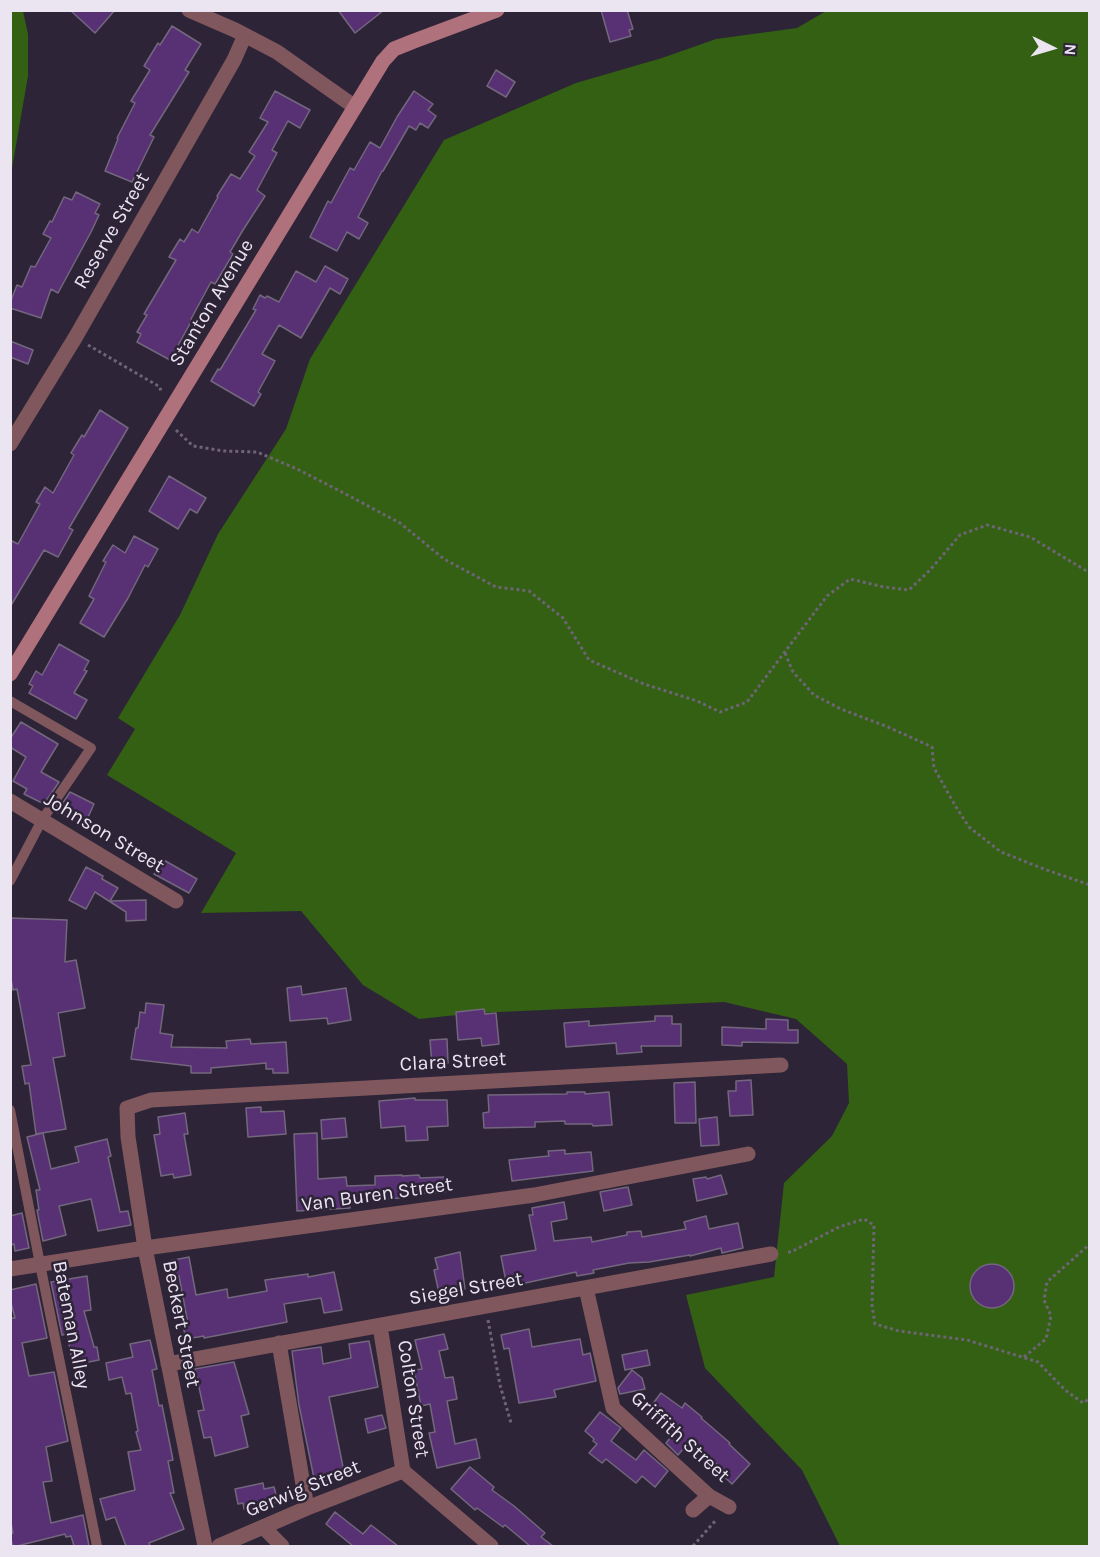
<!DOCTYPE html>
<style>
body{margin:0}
#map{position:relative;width:1100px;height:1557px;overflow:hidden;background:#2e2437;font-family:Karla,sans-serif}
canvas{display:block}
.frame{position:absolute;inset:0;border:12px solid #ebe4f1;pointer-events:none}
.north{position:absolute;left:1022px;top:18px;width:60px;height:60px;-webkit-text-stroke:4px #2e2437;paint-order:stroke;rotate:95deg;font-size:16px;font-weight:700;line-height:24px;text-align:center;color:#ebe4f1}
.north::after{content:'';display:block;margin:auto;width:21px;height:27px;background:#ebe4f1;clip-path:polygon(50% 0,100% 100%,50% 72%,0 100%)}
</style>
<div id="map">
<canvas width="1100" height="1557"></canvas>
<div class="frame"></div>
<div class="north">N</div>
</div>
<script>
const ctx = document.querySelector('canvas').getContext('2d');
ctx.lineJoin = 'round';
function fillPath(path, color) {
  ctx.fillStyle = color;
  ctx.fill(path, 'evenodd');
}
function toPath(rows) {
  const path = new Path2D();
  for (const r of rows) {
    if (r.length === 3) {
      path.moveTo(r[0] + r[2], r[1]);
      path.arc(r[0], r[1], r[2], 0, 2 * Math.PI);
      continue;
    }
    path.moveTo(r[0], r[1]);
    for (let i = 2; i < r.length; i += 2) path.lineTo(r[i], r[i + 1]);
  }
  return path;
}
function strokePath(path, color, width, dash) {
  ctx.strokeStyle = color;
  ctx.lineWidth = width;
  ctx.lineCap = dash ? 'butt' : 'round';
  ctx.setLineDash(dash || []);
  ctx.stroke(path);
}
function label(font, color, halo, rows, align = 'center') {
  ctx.font = font + ' Karla,sans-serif';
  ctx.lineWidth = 5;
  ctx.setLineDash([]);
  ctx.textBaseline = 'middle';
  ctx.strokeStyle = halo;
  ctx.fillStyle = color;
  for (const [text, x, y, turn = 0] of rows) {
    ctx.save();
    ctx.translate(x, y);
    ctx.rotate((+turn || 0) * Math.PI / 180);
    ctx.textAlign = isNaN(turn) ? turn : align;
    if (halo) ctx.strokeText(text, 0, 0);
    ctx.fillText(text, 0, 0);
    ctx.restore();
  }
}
fillPath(toPath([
 [11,10,23,11,28,34,28,76,11,174],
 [826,11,1089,11,1089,1546,840,1546,802,1470,705,1368,686,1295,774,1277,784,1183,832,1136,849,1103,847,1064,796,1019,724,1002,476,1013,419,1019,363,985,301,911,201,913,236,853,107,775,135,729,118,718,180,615,218,534,286,429,310,359,444,140,576,83,662,58,716,39,797,28]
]), '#336012');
const building = toPath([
 [70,10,115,10,95,33,70,10],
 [338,10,384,10,355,33,338,10],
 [601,10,627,10,633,29,629,30,631,36,610,42,601,10],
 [172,26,201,44,185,70,189,72,150,135,154,137,132,182,105,171,118,139,117,138,135,103,131,101,150,70,144,66,158,43,160,45,172,26],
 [496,70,515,82,506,97,487,86,496,70],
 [275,91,310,110,300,128,288,121,272,150,277,153,257,190,265,196,243,230,230,252,233,254,215,284,211,282,191,319,192,320,170,360,137,342,141,334,137,332,147,315,144,314,176,260,169,257,180,239,184,242,192,229,198,233,218,197,217,196,231,174,240,179,255,156,249,152,268,122,260,118,275,91],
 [414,91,433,104,428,110,436,116,428,128,420,123,416,130,409,126,383,171,382,171,358,217,368,223,359,239,347,232,337,251,310,237,328,201,331,203,350,168,354,170,370,142,380,148,397,117,414,91],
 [76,192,100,204,95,213,99,215,91,232,58,293,51,289,41,318,10,308,10,303,17,285,22,287,31,266,35,267,51,238,43,234,50,221,52,222,64,197,72,200,76,192],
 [325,266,348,279,340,294,330,288,301,338,279,325,262,354,275,361,258,392,261,394,254,406,211,381,218,369,220,370,256,310,253,309,260,295,265,298,267,296,279,302,296,271,316,282,325,266],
 [10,341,33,350,28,364,10,357,10,341],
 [100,410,128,428,69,528,73,530,58,557,44,550,10,607,10,540,18,544,40,504,36,502,45,487,53,493,74,455,71,453,82,435,84,437,100,410],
 [169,476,206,498,197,513,190,509,178,529,149,511,169,476],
 [134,536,158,549,148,567,145,565,128,598,104,637,80,623,94,599,89,596,106,562,103,561,113,545,125,553,134,536],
 [59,644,89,661,84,670,87,671,74,693,87,700,76,719,29,693,33,686,29,684,36,671,42,675,59,644],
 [21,722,58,744,41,772,59,782,44,804,24,794,27,789,13,781,26,757,10,747,10,739,21,722],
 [70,792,94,804,84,826,57,812,70,792],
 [162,859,197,879,189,893,154,874,162,859],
 [86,867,103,876,102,879,118,888,110,901,146,900,146,920,126,921,126,912,95,892,86,909,69,900,86,867],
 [10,918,67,920,65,962,76,960,85,1008,58,1013,65,1056,53,1058,66,1129,36,1134,29,1083,25,1084,22,1066,31,1065,17,989,13,990,10,973,10,918],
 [301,986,302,995,346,988,351,1020,328,1024,327,1018,290,1021,287,988,301,986],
 [146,1003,164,1005,160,1033,173,1035,171,1047,227,1048,226,1041,250,1039,251,1044,286,1042,288,1073,273,1073,273,1069,266,1069,266,1063,211,1068,211,1073,191,1073,191,1066,131,1059,136,1028,138,1028,140,1012,145,1013,146,1003],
 [484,1009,485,1014,496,1013,499,1044,482,1046,481,1038,458,1040,456,1012,484,1009],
 [655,1016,672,1016,672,1024,681,1024,681,1046,641,1046,642,1052,617,1054,616,1043,566,1047,564,1023,589,1021,589,1026,655,1021,655,1016],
 [766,1019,788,1020,788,1030,798,1030,798,1043,742,1042,742,1046,722,1045,722,1027,766,1029,766,1019],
 [447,1039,448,1063,432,1065,430,1040,447,1039],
 [751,1080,753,1115,730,1116,728,1091,736,1091,736,1081,751,1080],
 [695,1082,696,1123,675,1123,674,1083,695,1082],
 [567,1092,585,1092,585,1094,609,1092,612,1125,593,1126,592,1124,565,1124,565,1121,535,1122,535,1127,484,1128,483,1113,489,1112,488,1095,567,1094,567,1092],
 [415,1098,415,1100,447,1100,448,1126,427,1127,428,1140,406,1141,405,1126,381,1128,379,1101,415,1098],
 [261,1107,261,1112,284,1111,286,1134,248,1137,246,1108,261,1107],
 [185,1113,188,1134,184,1134,191,1175,174,1178,173,1174,161,1176,154,1135,160,1134,158,1117,185,1113],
 [717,1117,719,1145,701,1146,699,1119,717,1117],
 [345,1118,347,1137,322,1139,321,1120,345,1118],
 [43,1133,51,1169,79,1162,75,1147,107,1139,111,1156,108,1157,120,1212,128,1211,131,1225,98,1231,91,1199,59,1206,66,1235,43,1241,37,1210,39,1210,36,1190,40,1190,27,1137,43,1133],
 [317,1133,318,1179,346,1177,347,1186,375,1185,375,1176,402,1175,402,1176,419,1175,420,1178,444,1177,445,1192,403,1194,403,1198,350,1200,350,1208,297,1211,294,1134,317,1133],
 [565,1150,565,1154,591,1152,593,1171,512,1181,509,1160,549,1156,548,1151,565,1150],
 [721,1175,727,1194,697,1201,693,1179,706,1177,707,1179,721,1175],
 [628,1187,632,1205,604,1211,600,1192,628,1187],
 [564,1202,567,1219,551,1222,554,1241,591,1237,592,1242,627,1235,627,1232,641,1231,642,1237,686,1229,684,1222,706,1216,709,1229,738,1223,743,1248,722,1253,721,1248,690,1256,690,1255,649,1262,629,1263,593,1270,594,1273,577,1276,576,1272,507,1287,501,1256,536,1250,529,1215,533,1215,532,1208,564,1202],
 [22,1213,29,1248,15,1251,14,1244,10,1245,10,1216,22,1213],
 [460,1252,465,1289,439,1293,434,1270,438,1269,435,1258,460,1252],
 [189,1257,196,1295,227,1289,228,1298,267,1291,265,1280,308,1274,308,1277,334,1272,342,1310,324,1313,321,1298,284,1304,287,1322,204,1338,204,1336,186,1339,183,1326,188,1324,179,1276,172,1278,169,1261,189,1257],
 [992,1286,22],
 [87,1276,91,1310,84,1311,94,1347,97,1347,99,1360,73,1365,67,1334,62,1335,51,1282,87,1276],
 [36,1284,47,1338,22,1343,29,1376,54,1372,68,1441,46,1447,52,1481,43,1482,51,1523,83,1515,89,1546,74,1546,71,1536,66,1537,65,1534,17,1546,13,1546,10,1537,10,1534,13,1533,10,1518,10,1318,15,1318,10,1299,10,1290,36,1284],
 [529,1329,532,1347,580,1339,583,1355,590,1353,596,1381,554,1390,556,1397,519,1403,509,1348,504,1349,501,1335,529,1329],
 [444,1334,448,1349,439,1351,445,1378,453,1377,457,1399,447,1401,455,1444,476,1439,480,1458,437,1468,429,1433,435,1432,430,1404,421,1406,414,1370,422,1369,415,1340,444,1334],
 [150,1340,157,1369,152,1370,159,1406,162,1405,173,1460,168,1461,174,1493,170,1493,184,1529,149,1543,150,1546,126,1546,115,1517,106,1520,100,1499,135,1490,128,1452,141,1450,136,1432,138,1431,131,1393,126,1394,122,1377,109,1380,106,1363,133,1357,130,1344,150,1340],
 [369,1341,378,1387,329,1397,345,1477,315,1483,299,1405,292,1351,321,1347,323,1364,351,1358,349,1344,369,1341],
 [647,1350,650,1365,625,1370,622,1355,647,1350],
 [234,1362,249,1414,241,1416,248,1447,215,1456,211,1437,204,1438,198,1411,204,1410,195,1369,234,1362],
 [632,1370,642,1378,645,1389,620,1394,618,1388,632,1370],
 [661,1393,682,1408,685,1403,702,1417,701,1418,730,1443,729,1444,750,1464,732,1484,717,1470,720,1467,690,1441,678,1455,666,1443,675,1432,648,1410,661,1393],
 [600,1412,621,1428,611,1441,636,1460,644,1450,668,1471,655,1487,642,1476,636,1483,606,1459,602,1463,589,1453,597,1444,593,1441,594,1439,585,1431,600,1412],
 [382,1415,386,1428,368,1433,365,1419,382,1415],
 [470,1467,494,1487,492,1490,514,1506,545,1533,541,1537,553,1546,530,1546,505,1525,503,1527,477,1508,475,1510,451,1489,470,1467],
 [263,1483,264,1489,274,1487,278,1502,244,1509,243,1503,238,1504,235,1489,263,1483],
 [335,1512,363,1534,371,1525,398,1546,353,1546,326,1524,335,1512]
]);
fillPath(building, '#583074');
strokePath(building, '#73677e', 1.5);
strokePath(toPath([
 [88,345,160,387,161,393],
 [176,430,193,446,224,451,257,452,297,469,340,491,400,523,444,559,496,587,529,591,563,618,589,660,644,684,697,701,720,712,747,702,827,596,850,579,884,587,909,590,930,570,960,535,987,525,1030,537,1090,573],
 [785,653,793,672,814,695,841,709,888,727,932,747,934,768,956,807,969,827,1001,852,1044,869,1090,885],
 [788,1252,791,1252,839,1227,864,1219,874,1225,872,1305,875,1324,899,1331,967,1340,1038,1362,1065,1390,1083,1403,1090,1398],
 [488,1320,500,1385,511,1423],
 [1024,1357,1046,1339,1051,1316,1044,1300,1047,1282,1090,1244],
 [693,1546,717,1519]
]), '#6d6475', 3, [3, 3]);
strokePath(toPath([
 [10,701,91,748,42,820,10,881],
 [10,1110,40,1264,97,1546]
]), '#7f575d', 10);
strokePath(toPath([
 [189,10,235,30,277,52,355,107],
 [10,444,75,338,234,60,245,35],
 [10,801,176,901],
 [10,1269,145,1248,534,1195,748,1154],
 [586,1288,613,1408,709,1496,729,1507],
 [380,1326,403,1471,491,1546],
 [279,1343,307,1508],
 [168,1364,771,1254],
 [693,1510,709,1496],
 [263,1527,282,1546],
 [205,1546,145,1248,128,1137,127,1108,151,1100,781,1065],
 [219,1546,307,1508,403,1471]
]), '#7f575d', 15);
strokePath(toPath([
 [10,674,383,61,394,49,414,41,497,10]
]), '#af717b', 15);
label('20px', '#ebe4f1', '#2e2437', [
 ["Reserve Street",112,231,-60],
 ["Stanton Avenue",212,303,-59],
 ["Johnson Street",104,833,31],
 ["Clara Street",453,1062,-3],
 ["Van Buren Street",377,1195,-8],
 ["Siegel Street",466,1289,-10],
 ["Beckert Street",181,1324,79],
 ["Bateman Alley",71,1325,79],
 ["Colton Street",413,1399,81],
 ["Griffith Street",680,1437,42],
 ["Gerwig Street",303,1489,-22]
]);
</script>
